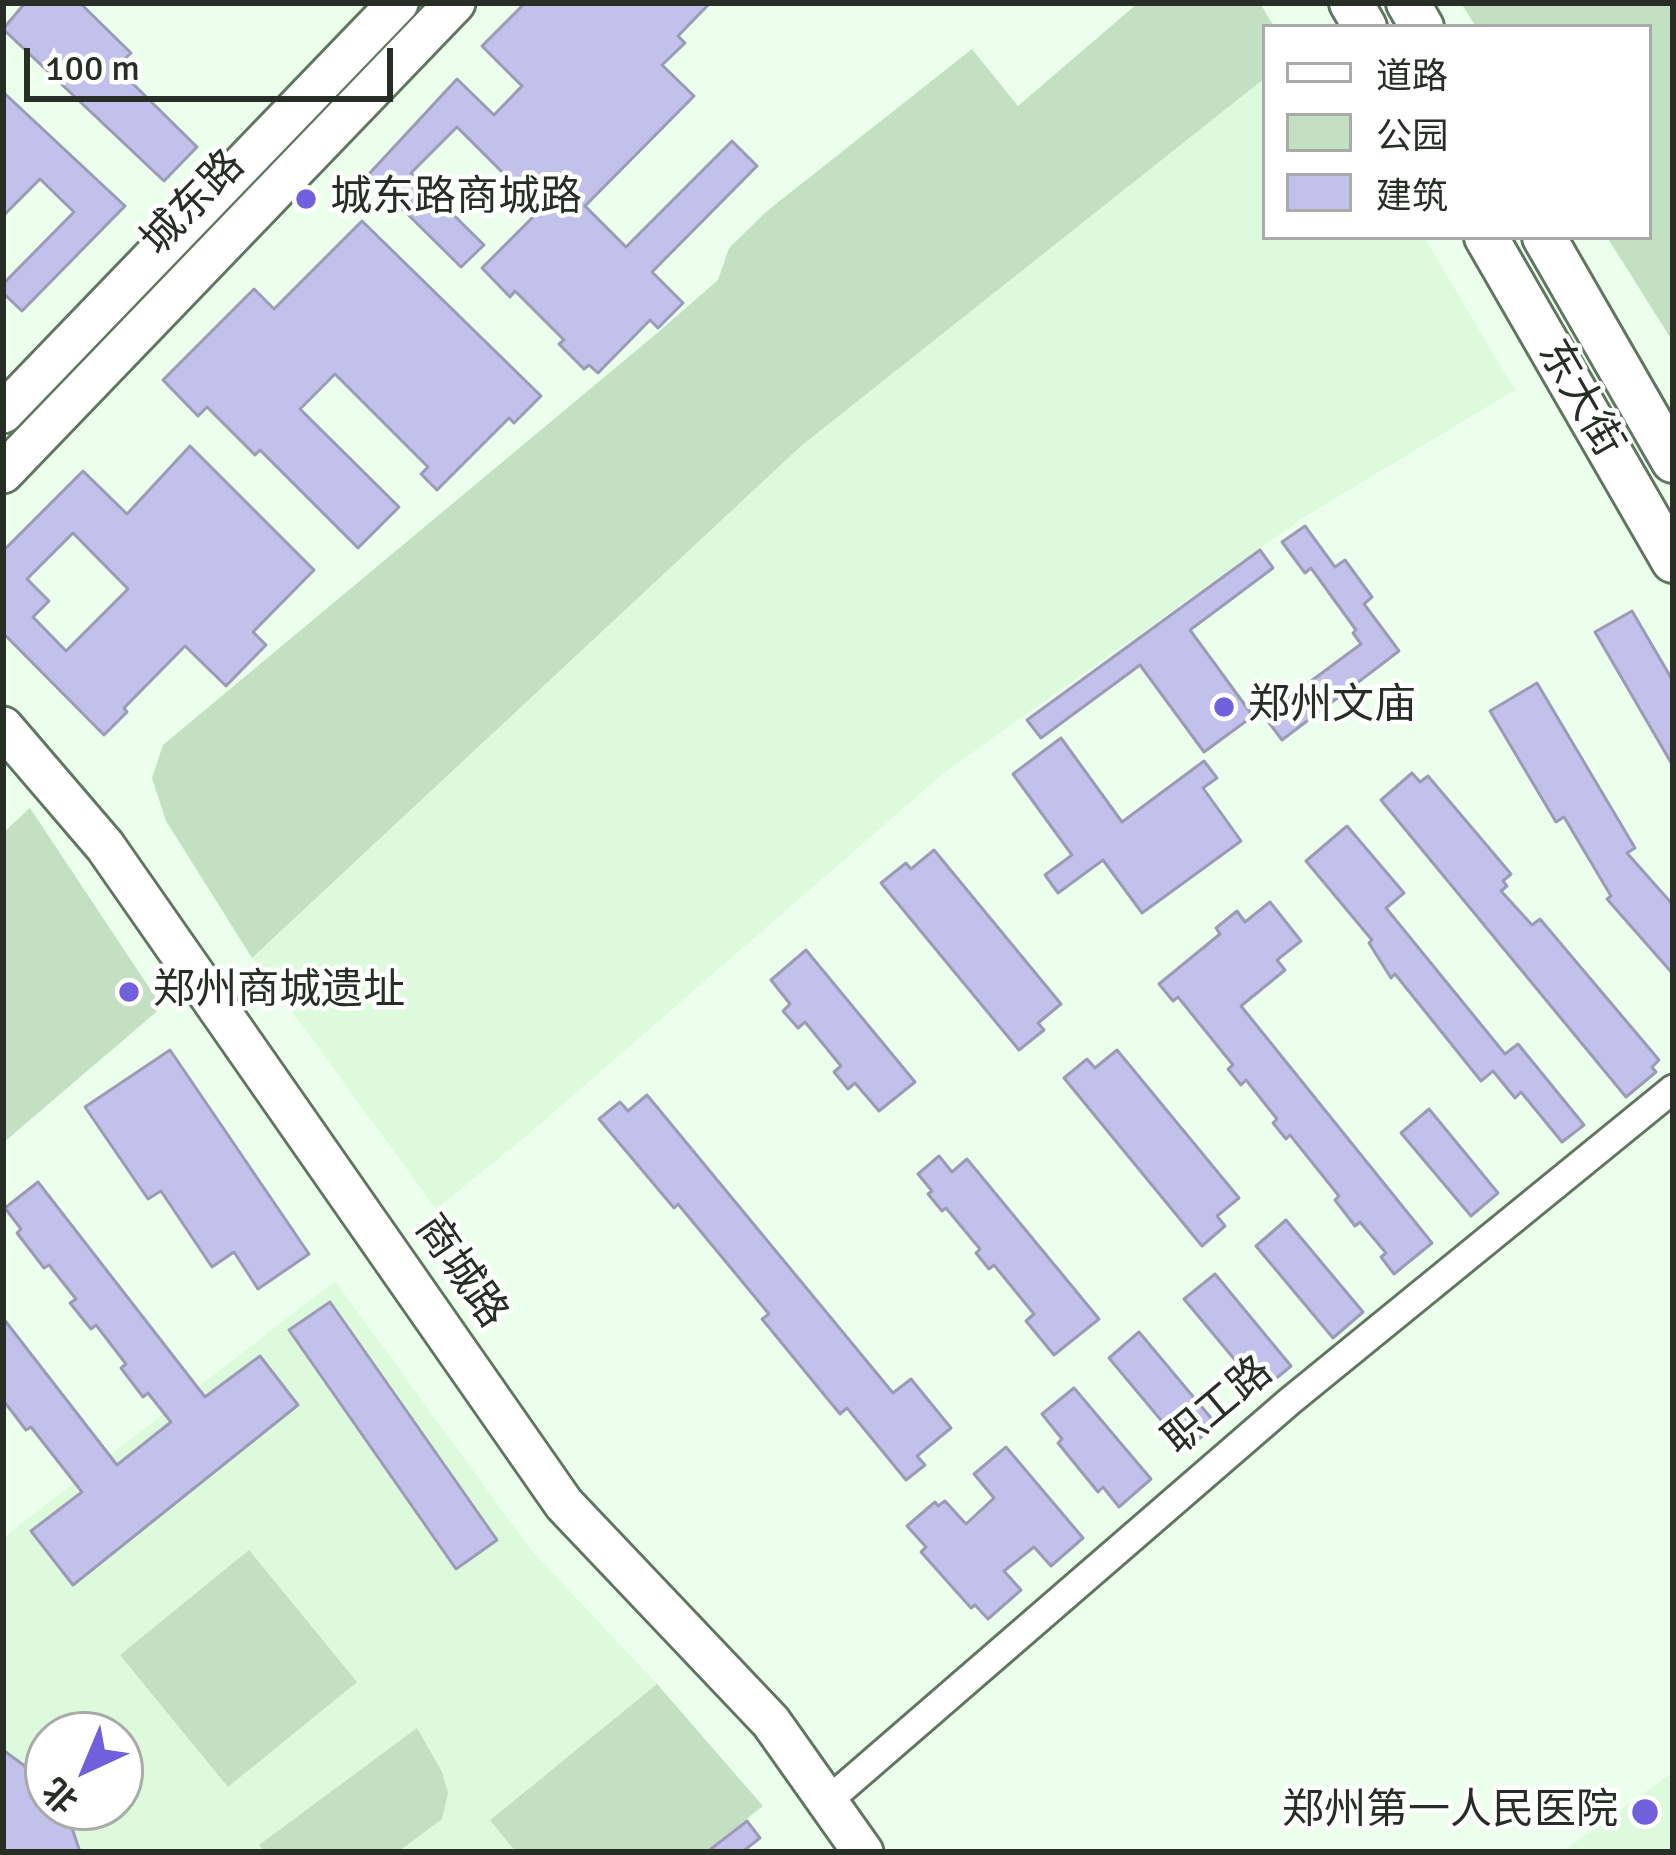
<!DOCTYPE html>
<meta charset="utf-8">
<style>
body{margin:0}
#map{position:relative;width:1676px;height:1855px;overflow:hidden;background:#ecffec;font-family:Signika,"Noto Sans SC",sans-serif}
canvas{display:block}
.frame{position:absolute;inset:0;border:6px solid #262e26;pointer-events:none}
.legend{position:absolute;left:1262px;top:24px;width:390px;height:216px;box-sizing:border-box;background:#fff;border:3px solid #a8aba8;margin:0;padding:15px 21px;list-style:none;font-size:36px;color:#262e26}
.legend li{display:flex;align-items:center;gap:24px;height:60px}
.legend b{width:60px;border:3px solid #a8aba8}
.north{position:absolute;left:24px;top:1711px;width:120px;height:120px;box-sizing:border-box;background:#fff;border:3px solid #a8aba8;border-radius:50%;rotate:224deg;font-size:33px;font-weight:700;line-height:48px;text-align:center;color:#262e26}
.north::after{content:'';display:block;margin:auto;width:42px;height:54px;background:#7060db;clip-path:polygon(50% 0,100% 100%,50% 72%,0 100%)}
.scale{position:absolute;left:24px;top:48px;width:369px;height:54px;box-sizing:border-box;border:6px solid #262e26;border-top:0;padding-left:15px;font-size:36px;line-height:42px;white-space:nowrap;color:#262e26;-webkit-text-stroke:9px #fff;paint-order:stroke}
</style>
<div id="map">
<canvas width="1676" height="1855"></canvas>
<div class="frame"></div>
<ul class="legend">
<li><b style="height:15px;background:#fff"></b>道路</li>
<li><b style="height:33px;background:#c3e0c2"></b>公园</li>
<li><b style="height:33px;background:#c1c1ec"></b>建筑</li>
</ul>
<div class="north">北</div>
<div class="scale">100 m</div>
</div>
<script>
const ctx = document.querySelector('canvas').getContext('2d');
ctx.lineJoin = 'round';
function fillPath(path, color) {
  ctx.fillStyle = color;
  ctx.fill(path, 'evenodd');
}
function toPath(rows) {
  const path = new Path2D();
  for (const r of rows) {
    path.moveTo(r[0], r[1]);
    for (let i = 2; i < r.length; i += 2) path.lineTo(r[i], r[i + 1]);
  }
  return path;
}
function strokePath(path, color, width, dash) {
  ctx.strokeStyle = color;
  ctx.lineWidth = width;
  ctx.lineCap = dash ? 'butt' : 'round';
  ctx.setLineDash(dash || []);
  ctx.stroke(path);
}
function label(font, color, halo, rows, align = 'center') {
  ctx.font = font + ' Signika,"Noto Sans SC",sans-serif';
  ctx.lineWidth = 9;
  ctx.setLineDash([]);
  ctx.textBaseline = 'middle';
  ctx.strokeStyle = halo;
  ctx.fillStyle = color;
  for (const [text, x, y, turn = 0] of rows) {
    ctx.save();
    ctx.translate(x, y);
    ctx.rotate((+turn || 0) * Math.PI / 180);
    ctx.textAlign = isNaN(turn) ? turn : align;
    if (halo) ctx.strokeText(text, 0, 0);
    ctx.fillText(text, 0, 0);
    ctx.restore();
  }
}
fillPath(toPath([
 [1265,78,1265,237,1424,237,1515,390,1304,517,945,772,531,1132,436,1209,253,958,801,446],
 [335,1281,531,1550,657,1684,490,1819,516,1852,3,1852,3,1538],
 [48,1735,120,1735,120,1807,48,1807],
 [1673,1772,1673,1852,1562,1852]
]), '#ddfadd');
fillPath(toPath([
 [1138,3,1260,3,1274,27,1265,27,1265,78,801,446,252,958,166,821,152,778,163,745,656,334,718,280,729,248,767,211,972,49,1018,106],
 [1461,3,1673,3,1673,342,1607,237,1649,237,1649,27,1476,27],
 [30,808,162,1007,3,1143,3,833],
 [249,1550,357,1682,228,1787,120,1655],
 [657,1684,763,1806,705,1852,516,1852,490,1820],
 [417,1728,442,1772,448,1793,442,1819,398,1852,264,1852,259,1845]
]), '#c3e0c2');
const building = toPath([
 [25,3,80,3,131,53,116,67,197,147,164,181,3,29,25,3],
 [525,3,710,3,678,36,685,43,662,65,694,96,585,206,626,247,732,141,757,166,652,272,683,303,658,328,650,320,598,373,589,365,584,369,559,344,564,340,515,291,510,297,482,268,540,210,457,127,411,173,484,245,461,267,368,175,457,79,494,115,522,86,482,46,525,3],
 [3,92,125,206,22,311,3,293,3,284,74,212,40,179,3,216,3,92],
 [362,221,541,396,514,423,509,418,437,490,421,474,428,467,335,374,300,409,399,507,358,548,260,450,255,455,207,407,198,416,163,380,254,289,274,309,362,221],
 [190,446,314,570,253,632,266,645,226,686,185,646,124,708,127,712,104,735,3,633,3,551,83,471,127,514,190,446],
 [73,533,128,589,66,651,33,617,49,601,27,579,73,533],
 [1305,526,1335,567,1345,560,1372,597,1364,604,1399,651,1282,740,1264,716,1361,644,1353,633,1356,630,1311,568,1305,573,1282,542,1305,526],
 [1260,550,1273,568,1190,630,1253,716,1204,752,1140,665,1041,738,1027,720,1260,550],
 [1632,611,1673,681,1673,766,1595,632,1632,611],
 [1537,683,1635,848,1627,853,1673,905,1673,974,1607,899,1611,896,1564,817,1556,822,1490,711,1537,683],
 [1061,738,1122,822,1204,761,1217,778,1203,788,1241,841,1142,913,1103,860,1058,893,1045,875,1072,855,1013,774,1061,738],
 [1412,773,1420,782,1428,776,1511,874,1503,881,1507,886,1501,891,1532,925,1540,919,1659,1060,1652,1067,1656,1072,1626,1097,1381,800,1412,773],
 [1347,826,1404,893,1386,908,1505,1054,1518,1044,1584,1125,1562,1142,1521,1092,1515,1098,1493,1071,1481,1081,1395,974,1391,978,1369,943,1372,940,1306,861,1347,826],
 [934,850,1061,1004,1038,1023,1044,1030,1019,1050,881,883,906,863,911,869,934,850],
 [1270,902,1301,941,1277,960,1285,970,1241,1006,1432,1243,1394,1274,1381,1257,1386,1253,1360,1222,1355,1226,1335,1200,1339,1196,1290,1135,1286,1139,1273,1123,1277,1119,1246,1080,1241,1085,1228,1069,1233,1065,1178,997,1173,1001,1159,984,1220,934,1216,928,1237,911,1245,922,1270,902],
 [806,950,915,1082,879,1111,855,1083,848,1089,834,1072,841,1066,805,1022,798,1028,783,1011,790,1004,771,980,806,950],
 [170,1050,309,1254,258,1289,234,1252,212,1267,161,1191,148,1199,85,1107,170,1050],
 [1117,1050,1239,1198,1217,1216,1225,1226,1202,1246,1064,1078,1087,1059,1095,1068,1117,1050],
 [647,1095,893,1393,911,1379,951,1428,917,1456,925,1465,906,1480,847,1408,840,1414,762,1319,769,1314,678,1204,674,1208,599,1119,620,1102,628,1111,647,1095],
 [1429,1109,1498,1193,1471,1216,1401,1133,1429,1109],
 [939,1156,952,1172,967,1159,1099,1319,1054,1355,1026,1321,1034,1314,994,1265,989,1269,976,1253,980,1249,946,1208,942,1211,928,1194,932,1191,918,1174,939,1156],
 [38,1182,205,1397,260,1356,298,1405,73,1585,31,1531,82,1492,31,1427,26,1430,3,1400,3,1318,117,1465,171,1422,148,1393,143,1397,121,1368,126,1364,96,1325,91,1329,70,1303,76,1299,49,1265,44,1268,17,1233,21,1229,5,1208,38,1182],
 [1286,1220,1363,1312,1333,1338,1256,1246,1286,1220],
 [1215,1274,1291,1366,1261,1391,1184,1299,1215,1274],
 [330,1302,497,1540,456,1569,289,1330,330,1302],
 [1139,1332,1216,1424,1186,1450,1109,1358,1139,1332],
 [1074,1388,1151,1479,1119,1507,1103,1487,1098,1492,1058,1443,1062,1439,1042,1414,1074,1388],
 [1006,1447,1083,1538,1051,1566,1034,1547,1004,1571,1021,1590,988,1619,975,1605,971,1608,921,1552,926,1547,907,1526,935,1502,938,1506,945,1501,966,1524,994,1498,974,1474,1006,1447],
 [3,1750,48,1783,48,1807,65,1807,80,1852,3,1852,3,1750],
 [747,1821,760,1838,742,1852,707,1852,747,1821]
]);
fillPath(building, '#c1c1ec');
strokePath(building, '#9b9bb6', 3);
const street = toPath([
 [829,1800,1290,1401,1673,1089]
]);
const secondary = toPath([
 [3,413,398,3],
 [3,473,455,3],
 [3,727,105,846,564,1504,771,1722,863,1852]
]);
const primary = toPath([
 [1351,3,1365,27],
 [1408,3,1422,27],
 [1486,237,1673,561],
 [1544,237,1673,461]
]);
strokePath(street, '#617661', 33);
strokePath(secondary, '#617661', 45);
strokePath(primary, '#617661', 48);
strokePath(street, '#fff', 27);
strokePath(secondary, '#fff', 39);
strokePath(primary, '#fff', 42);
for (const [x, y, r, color] of [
 [306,199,12,"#7060db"],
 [1224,707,12,"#7060db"],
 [129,992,12,"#7060db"],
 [1645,1812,15,"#7060db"]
]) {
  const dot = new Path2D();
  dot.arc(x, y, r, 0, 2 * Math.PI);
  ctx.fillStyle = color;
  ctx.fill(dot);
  strokePath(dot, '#fff', 4.5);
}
label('42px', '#262e26', '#fff', [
 ["城东路商城路",330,199],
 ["郑州文庙",1248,707],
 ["郑州商城遗址",153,992],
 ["郑州第一人民医院",1618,1812,"right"]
], 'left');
label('42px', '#262e26', '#fff', [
 ["城东路",194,204,-46],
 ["东大街",1579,399,60],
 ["商城路",460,1272,55],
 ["职工路",1219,1407,-40]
]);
</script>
